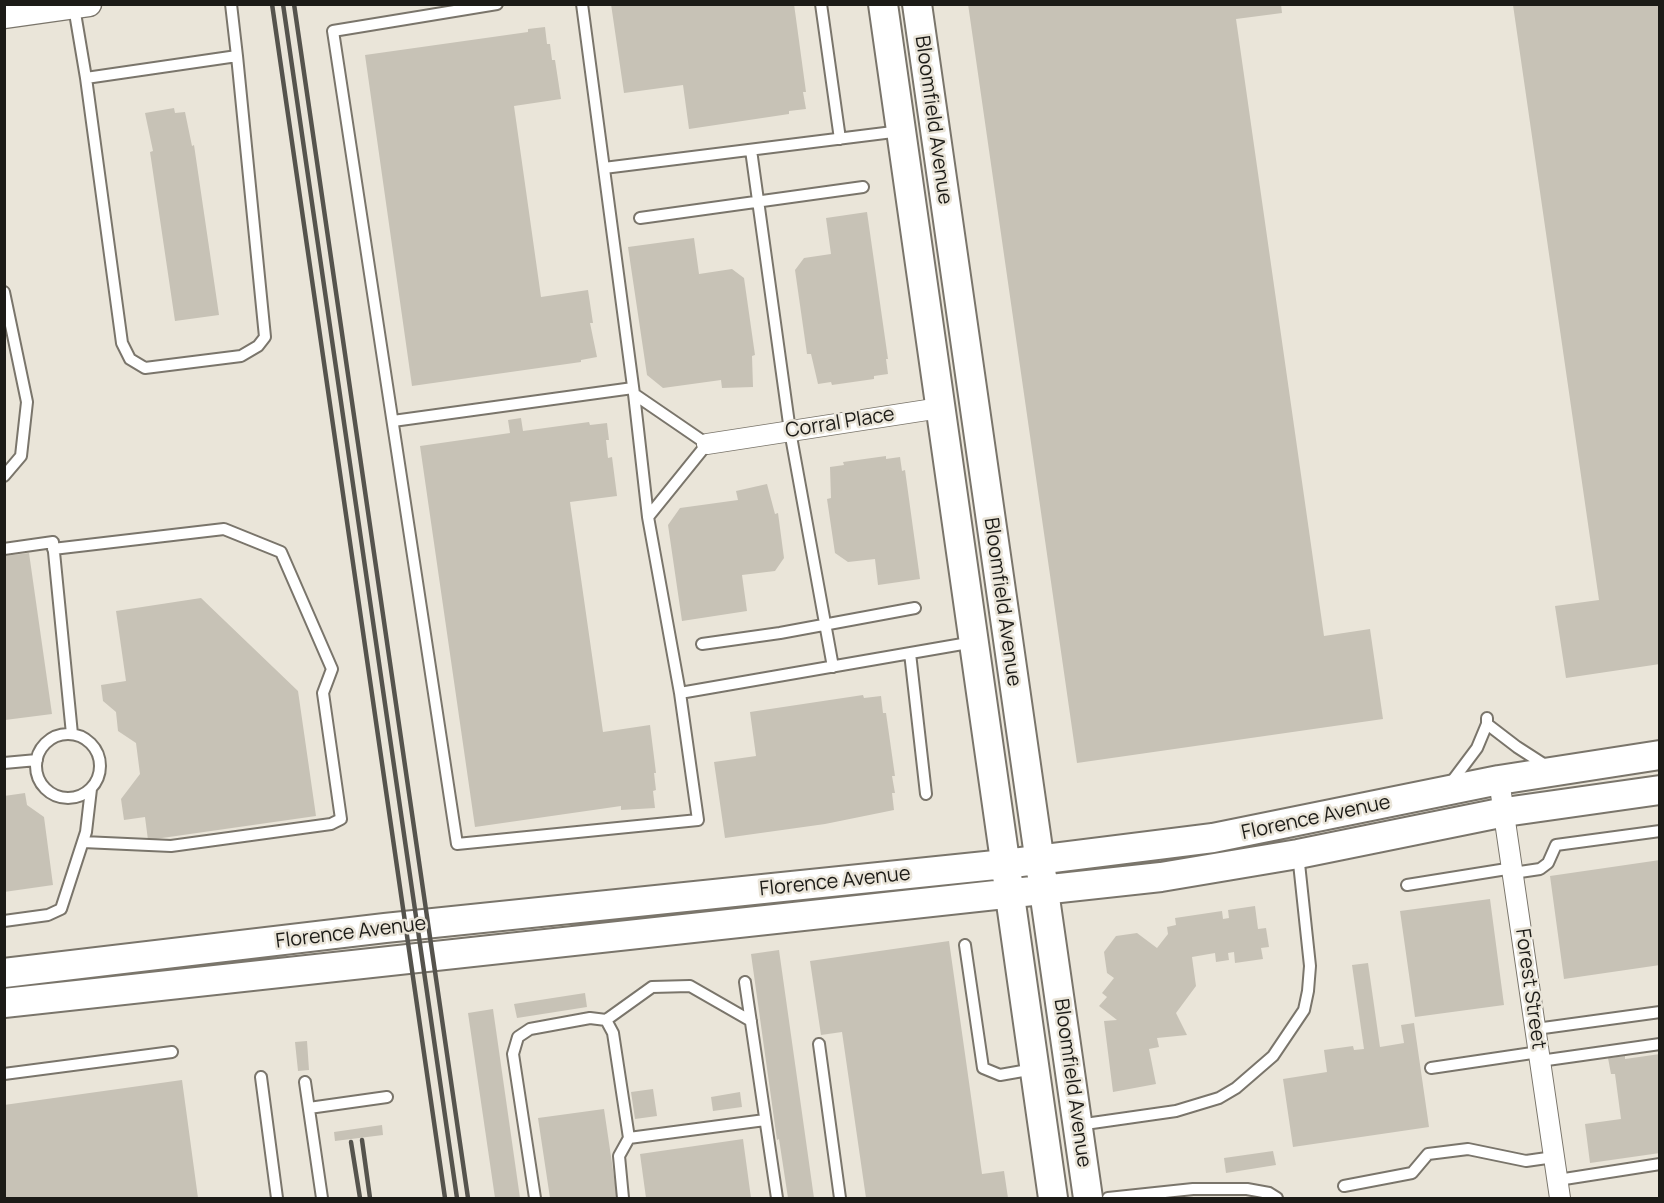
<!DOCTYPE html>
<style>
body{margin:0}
#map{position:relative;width:1664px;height:1203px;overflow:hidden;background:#eae5d9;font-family:Manrope,sans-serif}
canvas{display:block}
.frame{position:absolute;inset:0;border:6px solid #1c1b17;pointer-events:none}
</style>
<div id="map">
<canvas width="1664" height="1203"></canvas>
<div class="frame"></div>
</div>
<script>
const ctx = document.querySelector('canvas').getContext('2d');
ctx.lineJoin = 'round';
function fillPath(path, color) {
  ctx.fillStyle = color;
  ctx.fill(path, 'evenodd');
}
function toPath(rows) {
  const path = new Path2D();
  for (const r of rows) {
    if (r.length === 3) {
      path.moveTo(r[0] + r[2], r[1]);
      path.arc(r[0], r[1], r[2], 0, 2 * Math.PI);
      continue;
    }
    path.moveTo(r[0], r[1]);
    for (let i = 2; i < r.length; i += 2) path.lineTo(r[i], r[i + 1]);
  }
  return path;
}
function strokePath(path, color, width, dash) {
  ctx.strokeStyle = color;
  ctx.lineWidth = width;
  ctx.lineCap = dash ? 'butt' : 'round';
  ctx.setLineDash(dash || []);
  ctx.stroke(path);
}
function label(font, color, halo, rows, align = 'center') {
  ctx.font = font + ' Manrope,sans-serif';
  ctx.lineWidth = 5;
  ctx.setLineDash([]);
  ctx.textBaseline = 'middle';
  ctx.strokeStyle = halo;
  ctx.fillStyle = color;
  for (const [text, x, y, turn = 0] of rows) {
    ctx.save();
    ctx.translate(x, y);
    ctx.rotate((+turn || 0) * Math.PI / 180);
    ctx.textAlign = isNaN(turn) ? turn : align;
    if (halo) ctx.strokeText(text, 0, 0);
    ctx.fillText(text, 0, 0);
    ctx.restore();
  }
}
fillPath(toPath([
 [611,4,794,4,806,92,803,92,806,109,789,111,789,114,689,129,683,85,624,93],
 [968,4,1281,4,1282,13,1236,19,1324,636,1370,629,1383,719,1077,763],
 [1513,5,1660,5,1660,664,1566,678,1555,606,1599,600],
 [545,27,547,44,550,44,552,60,555,60,561,99,514,106,541,297,588,290,593,323,590,323,597,357,581,360,581,362,412,386,365,55,528,32,528,29],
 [174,108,175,113,185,112,192,146,194,145,219,315,175,321,150,152,153,151,145,113],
 [867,212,888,359,886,359,888,374,874,376,874,379,832,385,831,382,818,384,811,354,807,354,795,270,804,258,831,254,826,218],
 [694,238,699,274,732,269,744,278,755,355,752,356,753,387,722,388,721,380,663,388,647,375,628,247],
 [521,418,523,431,589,422,590,425,607,423,609,440,606,440,608,458,612,457,617,496,570,502,603,732,650,725,656,773,654,773,656,790,653,791,655,808,621,810,621,806,475,827,420,446,510,433,508,420],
 [886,456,886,459,900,457,902,471,905,470,920,579,878,585,875,559,848,562,835,553,827,499,831,498,830,467,844,465,843,462],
 [767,484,775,514,778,513,784,558,775,571,742,575,747,611,682,621,668,525,680,508,738,500,736,491],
 [29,553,52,714,5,720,5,556],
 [201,598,298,691,316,816,148,840,145,817,124,820,121,799,140,774,136,743,118,731,116,712,103,701,101,685,126,681,116,611],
 [863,695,864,698,881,696,883,713,886,713,895,776,892,776,895,793,892,793,894,810,825,824,725,838,714,762,756,756,750,712],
 [25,793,27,805,44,817,53,885,4,892,4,796],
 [1660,860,1660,965,1564,979,1550,876],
 [1490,899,1504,1005,1415,1017,1400,911],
 [1255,906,1258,929,1266,928,1269,947,1261,948,1263,959,1235,963,1234,952,1228,953,1229,960,1216,962,1215,953,1192,957,1196,986,1176,1013,1187,1035,1157,1038,1159,1047,1149,1049,1156,1084,1113,1092,1104,1021,1117,1020,1099,1006,1107,997,1102,993,1114,978,1107,973,1104,952,1116,936,1137,933,1157,948,1168,934,1167,927,1176,925,1175,918,1222,911,1223,919,1229,918,1228,910],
 [949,941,982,1174,1004,1171,1008,1198,866,1198,842,1032,821,1035,810,961],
 [779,950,814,1198,788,1198,779,1139,777,1140,751,954],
 [1368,963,1380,1047,1404,1043,1401,1025,1414,1023,1429,1127,1293,1147,1283,1079,1327,1072,1324,1050,1353,1046,1354,1050,1364,1049,1352,965],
 [585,993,587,1007,517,1018,514,1004],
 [493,1009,520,1198,495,1198,468,1013],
 [307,1041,309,1070,298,1071,295,1042],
 [1660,1054,1660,1153,1590,1163,1585,1124,1621,1119,1615,1074,1611,1074,1608,1058,1625,1056,1625,1059],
 [182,1080,198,1198,4,1198,4,1105],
 [653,1089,657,1116,635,1119,631,1092],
 [740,1092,742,1107,713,1111,711,1097],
 [604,1109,617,1197,550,1198,538,1118],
 [382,1125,383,1135,335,1141,334,1132],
 [743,1139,751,1198,646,1198,640,1154],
 [1273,1151,1276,1165,1226,1173,1224,1158]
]), '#c7c2b6');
const service = toPath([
 [497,4,333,31,457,844,698,820,680,693,974,642],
 [582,4,634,394,707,444,648,517,680,693],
 [821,4,840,139],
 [74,7,86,78,237,56,231,4],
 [86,78,122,343,130,359,145,368,241,356,258,346,265,337,237,56],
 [751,150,790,431,833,667],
 [604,168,901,131],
 [640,218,863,187],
 [4,292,27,402,21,456,4,476],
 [634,394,648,517],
 [393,421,633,388],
 [4,549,53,542,72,734],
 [53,549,224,529,281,552,332,669,323,693,341,819,331,824,171,846,83,842],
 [702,644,780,633,915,608],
 [910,653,926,794],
 [1487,724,1517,747,1548,767],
 [68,766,32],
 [4,763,37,760],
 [1450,784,1477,748,1487,724,1487,718],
 [1513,873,1540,869,1548,863,1556,845,1660,831],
 [1407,885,1513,868],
 [4,921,48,915,61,909,86,832,91,789],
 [965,945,983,1068,1000,1075,1034,1069],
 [745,982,777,1198],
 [606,1020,652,987,690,986,751,1021],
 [1536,1029,1660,1012],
 [819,1044,840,1198],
 [1540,1061,1660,1044],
 [1431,1068,1539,1052],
 [4,1074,172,1052],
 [261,1077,277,1198],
 [305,1082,322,1198],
 [309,1108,387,1097],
 [1078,1125,1176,1111,1219,1098,1236,1088,1273,1056,1304,1010,1308,991,1310,966,1298,854],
 [629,1138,765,1120],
 [1558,1180,1660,1164],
 [1344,1186,1412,1173,1428,1154,1468,1149,1526,1161,1554,1157],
 [535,1198,513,1054,518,1037,530,1029,590,1018,606,1020,613,1033,629,1138,619,1156,623,1198],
 [1108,1198,1193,1189,1247,1189,1269,1193,1277,1198]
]);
const minor = toPath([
 [707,444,940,408],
 [1499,780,1560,1198]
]);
const tertiary = toPath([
 [4,16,89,4]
]);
const secondary = toPath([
 [883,4,1053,1198],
 [917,4,1088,1198],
 [4,973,385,928,1005,864,1213,838,1499,780,1660,755],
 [4,1003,1161,877,1298,854,1505,812,1660,790]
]);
strokePath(service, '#7a756b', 14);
strokePath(minor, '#7a756b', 22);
strokePath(tertiary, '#7a756b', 27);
strokePath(secondary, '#7a756b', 32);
strokePath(service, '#fff', 10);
strokePath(minor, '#fff', 20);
strokePath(tertiary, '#fff', 24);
strokePath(secondary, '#fff', 28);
strokePath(toPath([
 [272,4,445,1198],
 [283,4,457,1198],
 [294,4,468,1198],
 [362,1140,370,1198],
 [351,1142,360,1198]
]), '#55534d', 4.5);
label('20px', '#1c1b17', '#eae5d9', [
 ["Bloomfield Avenue",933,120,82],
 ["Corral Place",840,423,-9],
 ["Bloomfield Avenue",1002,602,82],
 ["Florence Avenue",1316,818,-12],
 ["Florence Avenue",835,882,-6],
 ["Florence Avenue",351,933,-7],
 ["Forest Street",1530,989,82],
 ["Bloomfield Avenue",1072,1083,82]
]);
</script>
